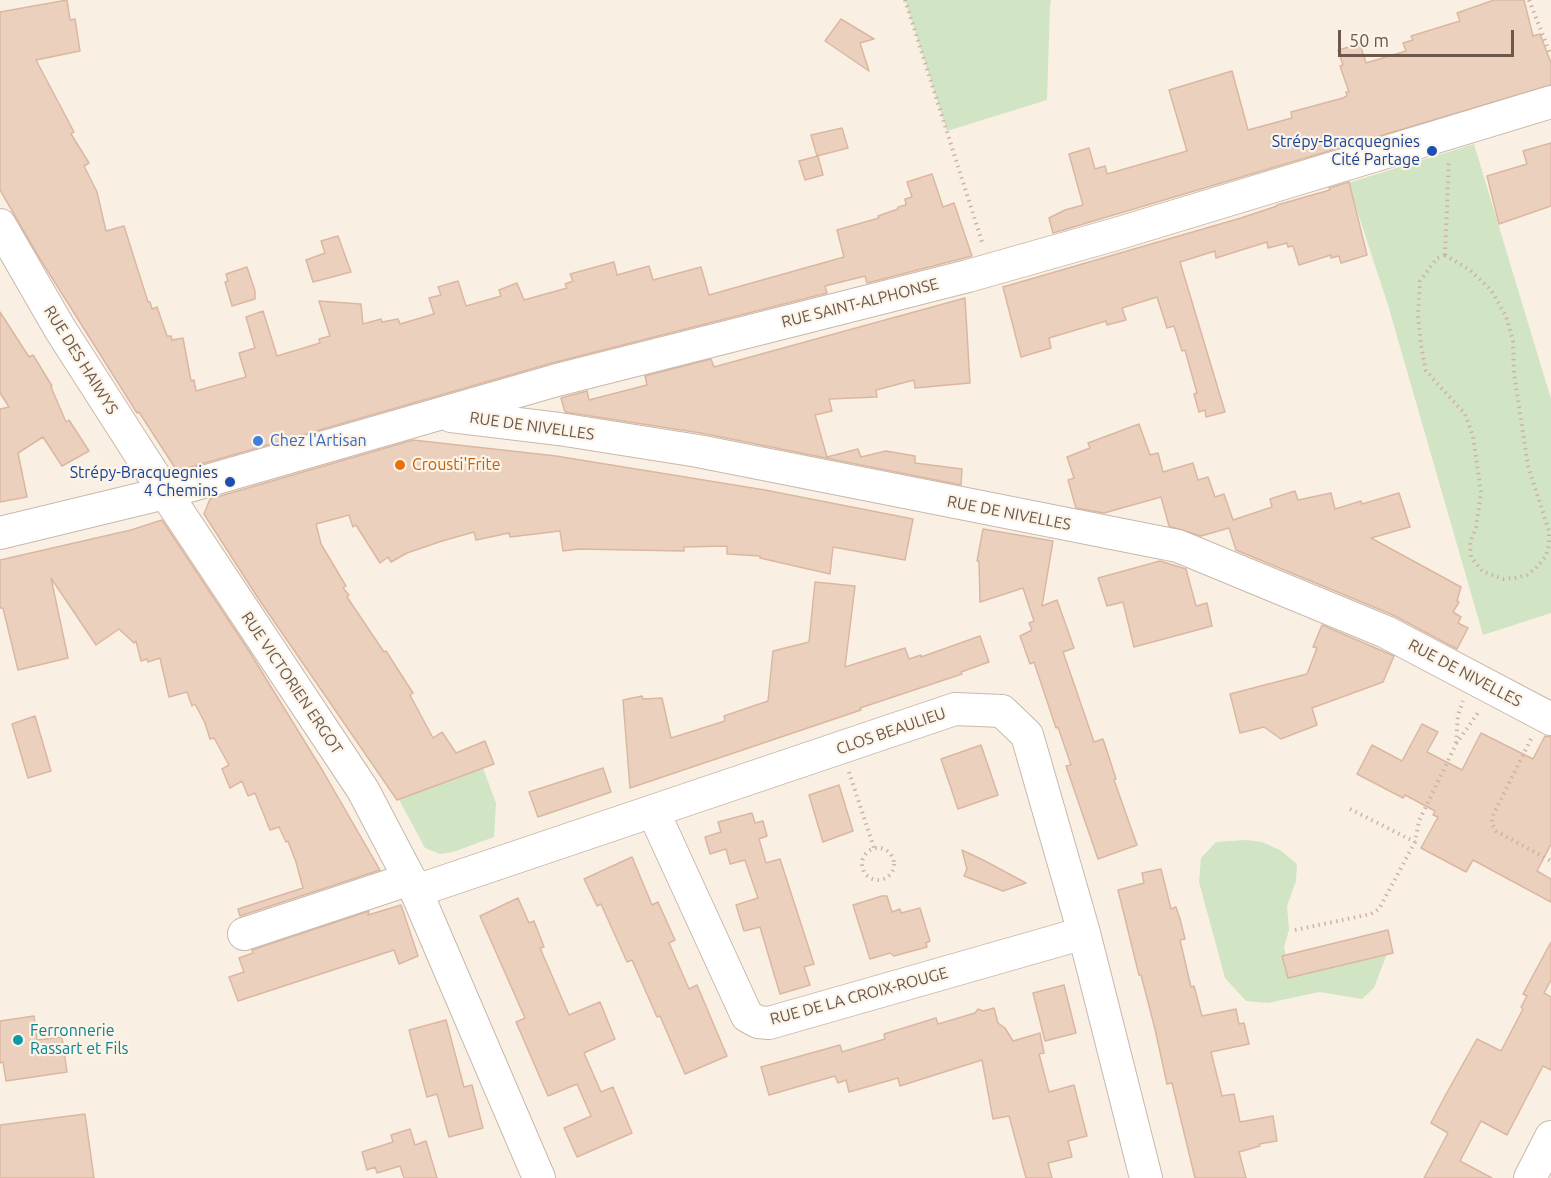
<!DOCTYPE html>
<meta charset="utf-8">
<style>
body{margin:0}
#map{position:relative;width:1551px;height:1178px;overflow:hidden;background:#f9f0e3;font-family:Ubuntu,sans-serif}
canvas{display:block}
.scale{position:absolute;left:1338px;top:30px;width:176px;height:27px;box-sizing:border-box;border:3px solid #6d584c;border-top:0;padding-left:8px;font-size:18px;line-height:21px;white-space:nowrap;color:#6d584c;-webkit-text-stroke:4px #fcf4e8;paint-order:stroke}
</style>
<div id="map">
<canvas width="1551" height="1178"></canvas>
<div class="scale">50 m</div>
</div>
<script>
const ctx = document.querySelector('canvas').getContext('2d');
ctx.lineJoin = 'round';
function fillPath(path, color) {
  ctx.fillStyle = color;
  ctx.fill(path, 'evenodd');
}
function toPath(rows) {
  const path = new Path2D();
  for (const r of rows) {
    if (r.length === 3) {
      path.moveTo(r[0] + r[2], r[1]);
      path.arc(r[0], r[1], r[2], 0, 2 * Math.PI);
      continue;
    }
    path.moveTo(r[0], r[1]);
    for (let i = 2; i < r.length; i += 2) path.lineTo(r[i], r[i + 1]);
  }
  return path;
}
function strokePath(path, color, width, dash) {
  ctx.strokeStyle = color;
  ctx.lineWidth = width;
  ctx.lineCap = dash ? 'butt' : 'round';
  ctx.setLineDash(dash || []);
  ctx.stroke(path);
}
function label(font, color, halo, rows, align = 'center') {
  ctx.font = font + ' Ubuntu,sans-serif';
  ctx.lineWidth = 4.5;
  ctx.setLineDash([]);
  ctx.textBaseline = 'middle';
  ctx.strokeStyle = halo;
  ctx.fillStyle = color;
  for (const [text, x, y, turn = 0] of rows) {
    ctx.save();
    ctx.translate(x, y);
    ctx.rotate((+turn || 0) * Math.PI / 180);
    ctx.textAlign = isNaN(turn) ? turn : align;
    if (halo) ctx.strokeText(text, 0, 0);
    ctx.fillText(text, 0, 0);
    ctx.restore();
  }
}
fillPath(toPath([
 [905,0,1051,0,1050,6,1047,100,947,131],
 [1474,144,1551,399,1551,613,1483,635,1388,305,1348,183],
 [481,763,496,803,494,837,453,852,440,854,425,848,396,794],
 [1246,840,1262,842,1280,850,1297,864,1296,881,1287,906,1289,930,1284,947,1288,964,1391,943,1374,988,1362,999,1319,992,1268,1003,1246,1001,1225,978,1199,882,1201,858,1216,842]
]), '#d1e4c4');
const building = toPath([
 [67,0,70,20,75,19,80,51,36,60,74,132,71,134,89,163,84,166,97,192,106,231,124,226,148,302,150,302,152,309,157,307,167,336,171,336,172,340,183,338,191,381,194,380,196,391,246,377,239,353,255,348,246,317,263,311,277,356,320,343,319,339,330,336,319,301,361,304,363,324,381,319,382,322,398,319,400,324,434,314,429,298,441,295,438,287,458,281,466,306,501,296,499,290,517,283,524,300,567,288,565,284,573,281,570,274,614,262,617,275,649,266,653,280,701,267,709,295,844,257,837,230,879,218,878,216,898,209,898,207,906,205,905,199,912,197,907,182,932,174,943,207,954,203,972,256,867,283,865,276,825,286,827,293,552,363,177,471,139,412,137,413,37,254,0,190,0,12,67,0],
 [1494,0,1524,0,1533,36,1540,34,1551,63,1551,85,1053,233,1049,218,1065,210,1083,205,1069,154,1089,148,1095,169,1105,166,1107,174,1187,151,1169,90,1232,71,1248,130,1292,118,1291,112,1343,98,1347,96,1346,92,1349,92,1340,66,1343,65,1338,50,1360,44,1366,63,1406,51,1403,43,1413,40,1411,36,1460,21,1457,13,1494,0],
 [841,19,874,39,860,43,869,71,825,41,841,19],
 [842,128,848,148,817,156,811,135,842,128],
 [1551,143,1551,206,1499,224,1487,176,1527,164,1523,151,1551,143],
 [818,156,823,175,805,180,799,161,818,156],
 [1349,182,1367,255,1341,263,1339,256,1331,258,1331,255,1299,265,1293,246,1288,247,1287,243,1268,248,1267,242,1216,258,1215,251,1180,262,1225,412,1206,417,1205,410,1199,412,1194,394,1197,393,1185,350,1182,351,1174,326,1167,328,1157,297,1122,308,1126,320,1107,325,1106,321,1049,338,1051,348,1021,357,1003,287,1241,218,1277,206,1277,205,1330,190,1329,188,1349,182],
 [338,236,351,272,313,282,306,260,325,253,321,241,338,236],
 [247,267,255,291,255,299,232,306,225,282,228,281,226,274,247,267],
 [965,298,970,383,915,388,914,380,876,390,877,397,829,399,832,411,815,415,827,457,858,449,861,457,886,451,915,456,915,463,962,469,961,485,701,433,565,412,561,398,587,391,589,400,647,385,645,376,711,359,714,367,965,298],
 [0,312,29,357,33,355,52,386,51,387,66,422,69,420,89,451,62,466,43,437,18,453,27,497,0,502,0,409,9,407,0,393,0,312],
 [1139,424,1150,455,1158,453,1163,472,1193,463,1198,480,1208,477,1215,497,1224,494,1233,520,1272,507,1270,499,1295,491,1298,500,1331,493,1335,509,1361,501,1362,504,1399,493,1410,527,1371,538,1461,587,1457,601,1459,602,1453,612,1461,617,1458,623,1468,628,1457,649,1393,615,1236,550,1229,528,1201,536,1169,526,1161,497,1104,513,1076,508,1068,480,1074,478,1067,457,1090,448,1088,443,1139,424],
 [413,440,556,456,765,490,913,519,905,560,833,547,830,574,760,558,760,556,727,554,727,546,684,547,684,551,578,549,563,551,560,531,510,537,509,533,476,540,474,532,442,541,407,553,391,562,388,557,380,563,356,525,353,527,349,515,316,524,321,544,346,586,343,588,349,595,347,597,384,652,386,651,413,693,410,695,433,738,442,732,456,753,485,741,494,764,397,800,258,598,204,514,210,499,413,440],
 [162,520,249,651,324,773,380,870,240,916,238,909,303,888,296,862,288,841,286,842,279,827,270,830,255,793,248,796,242,781,230,788,222,769,229,765,214,738,210,739,205,723,195,704,192,706,187,692,169,697,160,658,148,662,147,659,141,661,136,641,134,643,119,629,96,645,51,578,68,658,18,670,3,608,0,608,0,560,131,530,162,520],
 [983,529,1053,541,1042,606,1057,600,1074,648,1063,652,1094,742,1103,739,1116,779,1114,780,1137,845,1098,859,1066,766,1071,765,1058,727,1056,728,1034,662,1030,664,1020,636,1032,630,1029,623,1034,621,1023,588,980,602,979,561,977,561,983,529],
 [1160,561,1186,569,1196,606,1207,603,1212,626,1134,647,1123,602,1107,606,1098,578,1160,561],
 [815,582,855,586,845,667,905,648,909,659,921,655,921,657,980,636,989,662,961,672,962,674,860,708,861,710,630,788,623,700,642,696,643,699,662,698,671,738,725,721,724,716,768,701,773,651,809,642,815,582],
 [1322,625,1394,656,1383,682,1312,708,1317,725,1291,735,1281,739,1264,727,1240,733,1230,694,1307,674,1317,648,1313,647,1322,625],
 [35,716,51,771,28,778,12,724,35,716],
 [1422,724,1438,732,1427,752,1462,770,1481,733,1533,759,1545,736,1551,737,1551,844,1537,871,1551,879,1551,902,1473,860,1466,872,1421,848,1438,817,1433,815,1435,811,1405,795,1403,798,1357,774,1372,745,1402,761,1422,724],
 [981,745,998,795,958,809,941,759,981,745],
 [603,768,611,792,538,817,529,792,603,768],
 [839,785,853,831,823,842,809,795,839,785],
 [752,813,755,823,763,821,767,836,759,839,766,863,780,859,814,964,804,967,810,985,780,994,760,927,744,931,736,905,758,898,745,860,730,864,726,849,710,854,705,837,721,832,718,822,752,813],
 [962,850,985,861,1026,883,1003,891,964,876,967,869,962,850],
 [632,857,652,905,658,902,675,940,669,943,689,989,697,985,727,1056,685,1074,660,1016,657,1017,632,960,627,962,601,904,597,906,584,879,632,857],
 [1161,869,1171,909,1176,907,1180,919,1185,939,1180,940,1191,987,1194,986,1202,1016,1236,1009,1239,1024,1244,1023,1249,1044,1211,1052,1222,1096,1234,1094,1240,1122,1273,1116,1277,1141,1259,1144,1260,1146,1239,1152,1246,1178,1195,1178,1172,1083,1167,1084,1155,1029,1141,975,1139,975,1118,890,1144,883,1142,873,1161,869],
 [882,896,887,896,892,912,900,909,901,913,920,908,930,941,926,943,927,947,894,956,890,953,870,959,853,905,882,896],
 [518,898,529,923,534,921,544,947,540,948,569,1015,600,1002,615,1039,584,1053,601,1092,613,1087,632,1133,577,1157,564,1128,591,1116,577,1084,548,1096,516,1022,525,1018,480,916,518,898],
 [401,905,418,956,399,964,394,950,238,1001,229,977,244,972,239,958,253,953,252,950,369,911,368,915,401,905],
 [1388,930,1393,953,1288,978,1282,956,1388,930],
 [1551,942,1551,980,1544,993,1551,997,1551,1070,1543,1066,1507,1135,1481,1121,1460,1161,1492,1178,1424,1178,1448,1133,1431,1123,1445,1096,1477,1039,1501,1051,1523,1009,1521,1007,1527,996,1523,994,1551,942],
 [1064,985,1076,1033,1045,1041,1033,993,1064,985],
 [994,1008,998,1023,1005,1028,1013,1041,1040,1033,1044,1053,1039,1054,1049,1092,1074,1085,1087,1136,1068,1141,1072,1157,1048,1163,1052,1178,1026,1178,1009,1116,993,1119,982,1060,900,1086,898,1078,849,1092,846,1080,838,1083,835,1076,769,1095,761,1067,840,1045,842,1052,885,1039,884,1034,936,1018,938,1024,975,1013,978,1009,983,1011,994,1008],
 [34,1016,37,1040,62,1037,67,1072,6,1081,3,1062,0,1063,0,1021,34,1016],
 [446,1020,464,1087,472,1085,483,1128,449,1137,437,1094,427,1097,409,1030,446,1020],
 [85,1114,94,1178,0,1178,0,1125,85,1114],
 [410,1129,415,1145,426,1141,437,1178,404,1178,400,1166,377,1173,375,1167,367,1170,362,1152,393,1142,391,1135,410,1129]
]);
fillPath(building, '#ebd0be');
strokePath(building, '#dbb7a1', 1.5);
const minor = toPath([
 [0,225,60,329,151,471,363,790,416,891,539,1178],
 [451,416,559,429,698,451,1178,546,1386,632,1551,719],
 [0,533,165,493,557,380,968,276,1116,234,1551,102],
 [653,811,747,1016,758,1022,769,1023,1084,933],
 [416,891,955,709,1002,711,1027,735,1084,933,1146,1178],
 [244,934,410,879],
 [1530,1178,1551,1137]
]);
strokePath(minor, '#c8b8ab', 34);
strokePath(toPath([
 [905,0,983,245],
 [1529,0,1551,56],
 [1445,255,1470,270,1491,290,1506,316,1513,341,1514,373,1528,466,1549,531,1549,545,1546,556,1536,568,1527,575,1514,578,1503,579,1482,571,1471,557,1470,543,1476,527,1481,493,1473,436,1465,414,1426,371,1421,345,1418,316,1420,281,1437,258,1445,255],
 [1445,255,1449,160],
 [1531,739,1492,817,1492,824,1496,831,1503,835,1551,861],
 [1456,743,1458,715,1463,701],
 [849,772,874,848],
 [1350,809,1415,842],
 [878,864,16],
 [1295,930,1371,914,1379,909,1415,842,1419,821,1456,744,1480,710]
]), '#cfb3a2', 4, [1.5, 4.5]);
strokePath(minor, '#fff', 32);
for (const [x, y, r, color] of [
 [1432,151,6,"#1a4fb4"],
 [258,441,6,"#3f7fe0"],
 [400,465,6,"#e8710a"],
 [230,482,6,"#1a4fb4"],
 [18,1040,6,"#0f9aa8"]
]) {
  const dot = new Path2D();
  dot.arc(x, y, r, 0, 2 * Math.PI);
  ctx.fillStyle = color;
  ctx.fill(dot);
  strokePath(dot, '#fcf4e8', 2);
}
label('16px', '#164399', '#fcf4e8', [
 ["Strépy-Bracquegnies",1420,142],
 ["Cité Partage",1420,160],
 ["Strépy-Bracquegnies",218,473],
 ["4 Chemins",218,491]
], 'right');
label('16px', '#6d584c', '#fcf4e8', [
 ["RUE SAINT-ALPHONSE",860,303,-14],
 ["RUE DES HAIWYS",81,360,58],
 ["RUE DE NIVELLES",532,426,8],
 ["RUE DE NIVELLES",1009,513,11],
 ["RUE DE NIVELLES",1465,673,28],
 ["RUE VICTORIEN ERGOT",292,683,56],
 ["CLOS BEAULIEU",891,731,-19],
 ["RUE DE LA CROIX-ROUGE",859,996,-15]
]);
label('16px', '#366cbe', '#fcf4e8', [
 ["Chez l'Artisan",270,441]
], 'left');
label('16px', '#c56008', '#fcf4e8', [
 ["Crousti'Frite",412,465]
], 'left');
label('16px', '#0d838f', '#fcf4e8', [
 ["Ferronnerie",30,1031],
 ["Rassart et Fils",30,1049]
], 'left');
</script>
